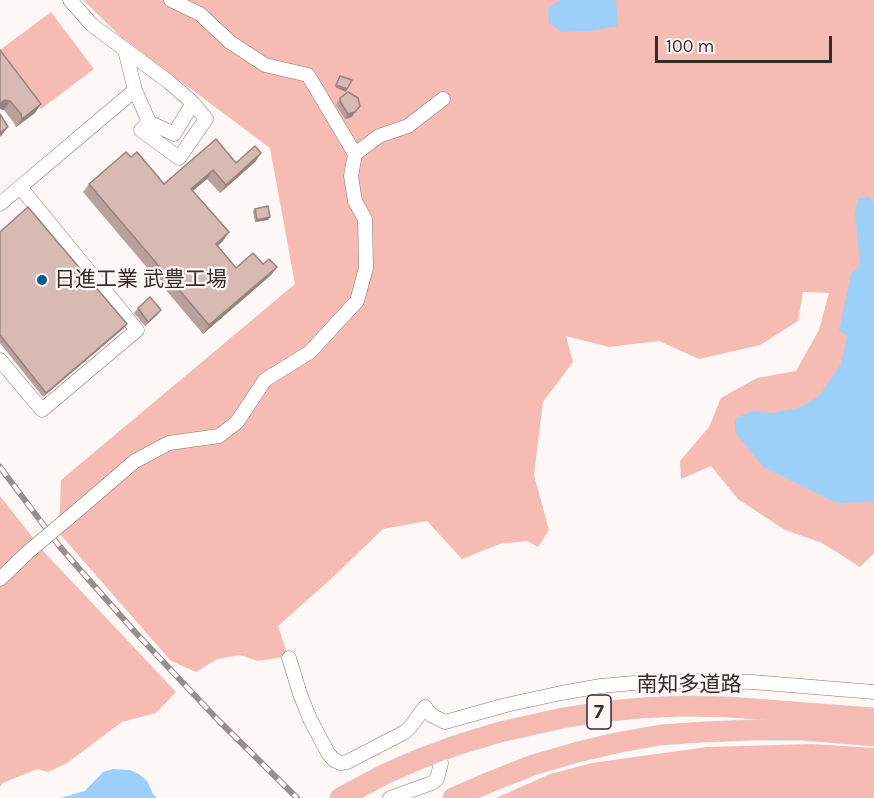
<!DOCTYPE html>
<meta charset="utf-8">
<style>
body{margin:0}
#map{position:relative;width:874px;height:798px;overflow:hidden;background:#fdf7f6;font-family:Karla,sans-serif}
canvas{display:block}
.scale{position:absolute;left:655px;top:36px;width:177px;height:27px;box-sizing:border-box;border:3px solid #362b29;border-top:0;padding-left:8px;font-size:18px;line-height:21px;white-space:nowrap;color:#362b29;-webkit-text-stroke:4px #fdf7f6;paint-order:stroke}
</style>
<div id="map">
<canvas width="874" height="798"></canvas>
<div class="scale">100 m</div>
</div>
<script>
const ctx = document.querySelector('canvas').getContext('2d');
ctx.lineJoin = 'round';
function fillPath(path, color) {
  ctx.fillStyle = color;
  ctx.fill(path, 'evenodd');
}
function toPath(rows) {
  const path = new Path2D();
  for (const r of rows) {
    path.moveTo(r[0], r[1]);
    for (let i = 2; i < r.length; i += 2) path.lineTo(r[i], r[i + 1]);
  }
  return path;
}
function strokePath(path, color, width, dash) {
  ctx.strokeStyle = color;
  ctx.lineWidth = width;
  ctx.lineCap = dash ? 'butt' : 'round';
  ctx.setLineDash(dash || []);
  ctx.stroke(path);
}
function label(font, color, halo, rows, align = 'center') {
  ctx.font = font + ' Karla,"Noto Sans JP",sans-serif';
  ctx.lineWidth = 4.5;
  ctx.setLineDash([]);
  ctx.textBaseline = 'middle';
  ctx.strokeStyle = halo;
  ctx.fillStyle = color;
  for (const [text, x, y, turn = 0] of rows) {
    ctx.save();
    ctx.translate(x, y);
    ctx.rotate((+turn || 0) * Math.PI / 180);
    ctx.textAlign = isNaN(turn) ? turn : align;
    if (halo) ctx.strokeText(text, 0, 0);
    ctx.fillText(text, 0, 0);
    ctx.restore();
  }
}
fillPath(toPath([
 [83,0,874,0,874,553,860,567,822,543,785,530,738,499,711,466,681,479,680,461,709,427,721,398,757,378,796,371,819,330,829,293,803,292,798,321,760,345,699,359,659,341,609,347,566,336,573,362,543,402,534,475,549,530,538,547,527,541,500,544,462,559,427,521,383,529,331,579,278,626,288,656,258,661,240,655,217,659,196,672,171,661,59,533,61,480,295,284,270,148,120,36],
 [51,12,94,69,41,109,0,54,0,50],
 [0,496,45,553,176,692,156,713,122,722,67,763,48,772,37,769,3,783,0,787],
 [812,744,874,748,874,798,496,798,550,774,592,763,707,747]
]), '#f6bcb4');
fillPath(toPath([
 [560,0,616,0,618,26,589,31,561,32,549,23,548,8],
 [870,197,874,204,874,502,836,503,763,467,735,432,735,419,751,411,773,413,798,408,819,396,841,364,847,336,839,331,851,273,860,266,855,213,858,198],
 [113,769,130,770,139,774,147,781,153,794,157,798,60,798,85,791,103,772]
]), '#9cd0f8');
const minor = toPath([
 [70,0,92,25,169,82,193,103,174,134,149,122,135,90,125,50],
 [149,122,141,130,179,158,206,119,193,103],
 [355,154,379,136,408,126,443,99],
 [0,204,135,90],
 [0,360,42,410,137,330,20,187],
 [78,510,135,461,169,443,219,436,237,422,265,380,310,352,357,301,366,268,365,219,355,201,351,176,355,154,308,75,265,65,230,42,200,14,171,0],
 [0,579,28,552],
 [289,658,300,694,310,719,328,753,334,760,340,763,347,762,405,732,411,726,425,707,431,715,445,722,506,705,561,693,601,686,645,682,700,681,752,682,874,692],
 [390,798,432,783,437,779,441,763]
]);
const highway = toPath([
 [340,798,385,774,417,760,457,745,500,732,563,718,600,712,641,708,684,706,729,707,874,718],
 [453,798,490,782,533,765,578,752,616,743,660,735,703,732,753,730,802,730,874,736]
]);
strokePath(minor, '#8f746f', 15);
strokePath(highway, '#d7d5d4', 21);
strokePath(minor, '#fff', 14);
strokePath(highway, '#f5bbb2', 20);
const rail = toPath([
 [0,467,60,547,135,632,218,720,297,798]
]);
strokePath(rail, '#968e8c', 6);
strokePath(rail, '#fdf7f6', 4, [11]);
const minorBridge = toPath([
 [28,552,78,510]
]);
strokePath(minorBridge, '#8f746f', 15, []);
strokePath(minorBridge, '#fff', 14);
fillPath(toPath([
 [0,50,35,113,16,127,14,123,4,110,0,109],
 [340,98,352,117,345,119,336,105],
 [261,153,255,162,220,193,207,179,193,191,223,241,217,246,236,268,263,264,277,267,271,275,203,334,83,192,89,184,131,157,164,184,236,163],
 [255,209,268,220,255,222,253,211],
 [0,232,127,324,124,328,43,397,0,343],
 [138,308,158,314,145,326,134,313]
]), '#baa09c');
fillPath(toPath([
 [336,85,347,89,346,92,335,87],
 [5,100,10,101,4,110,0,109,0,103],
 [41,104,35,113,16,127,22,119],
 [355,112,352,117,345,119,348,114],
 [8,127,2,135,0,137,0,133],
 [261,153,255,162,220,193,226,185],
 [213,170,207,179,185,197,191,189],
 [270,217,268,220,255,222,257,220],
 [229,232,223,241,210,253,216,244],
 [277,267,271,275,203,334,209,325],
 [161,310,158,314,145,326,148,322],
 [127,324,124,328,43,397,46,393]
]), '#97827f');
const building = toPath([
 [0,50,41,104,22,119,21,114,10,101,5,100,0,103,0,50],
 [340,76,352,80,347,89,336,85,340,76],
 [348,92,358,98,360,106,355,112,348,114,340,101,340,98,348,92],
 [0,114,8,127,0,133,0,114],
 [216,139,236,163,255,146,261,153,226,185,213,170,191,189,229,232,216,244,236,268,253,253,263,264,269,259,277,267,209,325,89,184,126,152,131,157,137,152,164,184,216,139],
 [268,206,270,217,257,220,255,209,268,206],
 [28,207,127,324,46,393,0,335,0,232,28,207],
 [150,297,161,310,148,322,138,308,150,297]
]);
fillPath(building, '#d8bab5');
strokePath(building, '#97827f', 1.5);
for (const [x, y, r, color] of [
 [42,280,6,"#015b8d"]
]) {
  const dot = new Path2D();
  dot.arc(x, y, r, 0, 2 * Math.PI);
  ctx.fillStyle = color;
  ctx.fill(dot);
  strokePath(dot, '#fdf7f6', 2);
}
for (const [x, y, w] of [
 [599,712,24]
]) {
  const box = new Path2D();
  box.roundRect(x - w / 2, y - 17, w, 34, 4.5);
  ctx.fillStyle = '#fdf7f6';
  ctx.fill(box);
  strokePath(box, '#362b29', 1.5);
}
label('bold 20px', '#362b29', null, [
 ["7",599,712]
]);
label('21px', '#362b29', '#fdf7f6', [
 ["日進工業 武豊工場",54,280]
], 'left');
label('21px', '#362b29', '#fdf7f6', [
 ["南知多道路",689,685]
]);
</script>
